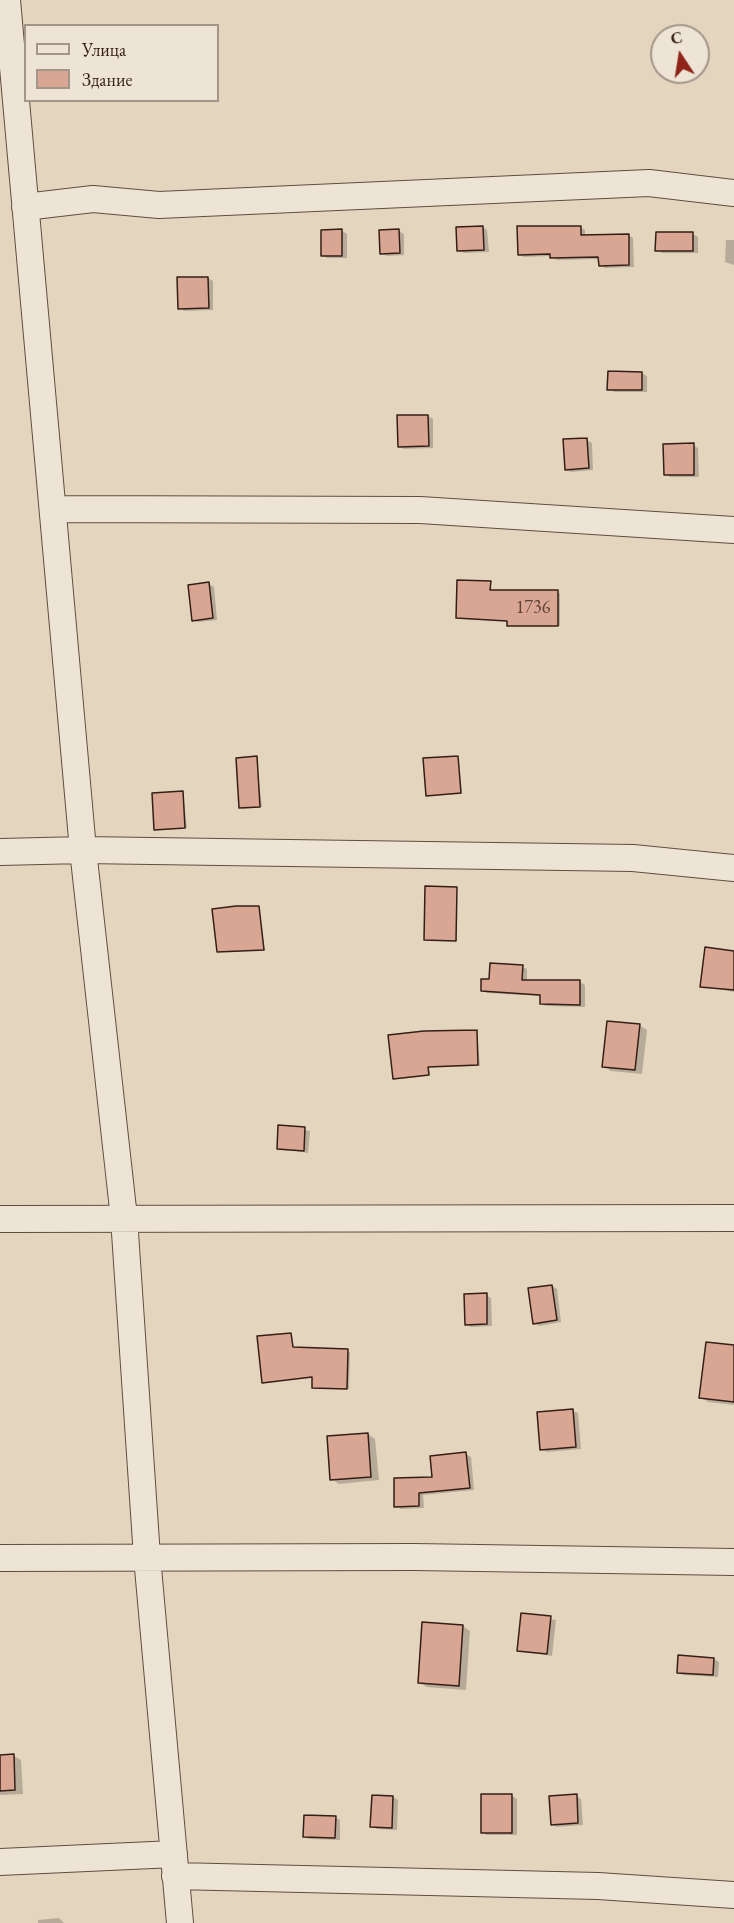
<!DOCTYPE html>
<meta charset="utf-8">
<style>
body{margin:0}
#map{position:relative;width:734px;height:1923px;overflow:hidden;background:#e4d6be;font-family:"EB Garamond",serif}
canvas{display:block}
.legend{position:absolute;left:24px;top:24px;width:195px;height:78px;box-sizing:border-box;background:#ede4d5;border:2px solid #a39589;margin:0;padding:8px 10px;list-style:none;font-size:18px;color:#351e16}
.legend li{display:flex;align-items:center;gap:12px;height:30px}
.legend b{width:30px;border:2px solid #a39589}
.north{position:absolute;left:650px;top:24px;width:60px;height:60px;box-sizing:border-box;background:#ede4d5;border:2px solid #a39589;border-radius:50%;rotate:348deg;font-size:16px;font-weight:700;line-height:24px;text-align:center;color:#351e16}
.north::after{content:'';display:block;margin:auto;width:21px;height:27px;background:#8f2418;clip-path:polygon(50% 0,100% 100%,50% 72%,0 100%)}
</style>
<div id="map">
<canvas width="734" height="1923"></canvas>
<ul class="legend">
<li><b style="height:8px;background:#ede4d5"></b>Улица</li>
<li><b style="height:16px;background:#daa694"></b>Здание</li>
</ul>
<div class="north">С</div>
</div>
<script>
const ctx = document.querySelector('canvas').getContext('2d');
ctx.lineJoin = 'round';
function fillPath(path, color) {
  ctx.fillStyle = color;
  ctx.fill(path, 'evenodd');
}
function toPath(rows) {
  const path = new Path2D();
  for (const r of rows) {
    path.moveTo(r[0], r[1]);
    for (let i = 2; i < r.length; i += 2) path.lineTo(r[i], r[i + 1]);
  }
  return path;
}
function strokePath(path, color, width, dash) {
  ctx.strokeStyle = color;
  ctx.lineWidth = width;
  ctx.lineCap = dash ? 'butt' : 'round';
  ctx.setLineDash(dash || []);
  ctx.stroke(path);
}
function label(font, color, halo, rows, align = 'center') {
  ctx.font = font + ' "EB Garamond",serif';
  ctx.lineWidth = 4.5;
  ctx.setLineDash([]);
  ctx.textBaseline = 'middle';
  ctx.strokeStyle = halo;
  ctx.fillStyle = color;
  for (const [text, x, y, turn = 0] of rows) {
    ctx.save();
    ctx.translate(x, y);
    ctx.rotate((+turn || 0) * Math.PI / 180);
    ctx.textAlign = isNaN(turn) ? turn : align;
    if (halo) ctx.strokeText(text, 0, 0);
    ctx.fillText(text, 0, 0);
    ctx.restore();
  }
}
fillPath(toPath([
 [483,227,487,230,489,252,464,253,459,250],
 [580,227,585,230,585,236,628,235,633,238,634,267,605,268,600,265,600,259,557,260,551,256,524,257,519,254],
 [342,231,347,234,347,258,327,258,322,255],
 [399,231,404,234,404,255,387,256,382,253],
 [693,234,698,237,698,253,662,253,657,250],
 [726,240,734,240,734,265,725,262],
 [208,278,213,281,213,310,184,311,180,308],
 [609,373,642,373,647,376,647,392,614,392,609,389],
 [428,416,433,419,433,448,404,449,399,446],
 [587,440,592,443,593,470,571,472,566,469],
 [693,445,698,448,699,477,670,477,665,474],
 [490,583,492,591,560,593,560,626,510,626,509,621,457,618],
 [209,584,214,587,217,620,198,622,193,620],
 [458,757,462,794,428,795],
 [256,758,262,807,243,809,241,807],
 [183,792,187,828,155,829],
 [456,889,457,941,425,940],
 [258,907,265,950,218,952],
 [734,952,734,992,702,986],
 [522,967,527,969,527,981,580,982,585,985,585,1007,546,1006,541,1003,541,996,487,993,483,990,490,981],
 [639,1025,647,1030,642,1074,611,1071,604,1066],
 [477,1032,480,1066,429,1067,430,1075,394,1078,390,1036],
 [280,1126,310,1131,308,1153,279,1148],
 [552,1286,557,1289,561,1322,539,1326,534,1323],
 [486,1295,491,1298,492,1326,471,1327,466,1324],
 [291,1334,294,1349,350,1352,349,1389,315,1388,313,1377,263,1382],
 [734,1347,734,1405,708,1402,701,1397],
 [573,1411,578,1413,581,1449,547,1452,542,1449],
 [368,1434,375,1439,379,1480,339,1484,332,1479],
 [466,1454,471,1457,474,1490,423,1495,424,1508,401,1509,396,1506],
 [522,1614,556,1620,552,1656,518,1650],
 [463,1626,470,1631,466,1690,427,1687,419,1682],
 [679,1657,714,1659,719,1662,718,1677,683,1675,678,1672],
 [0,1756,14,1756,21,1760,23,1794,0,1795],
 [482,1796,512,1796,517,1799,517,1835,487,1835,482,1832],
 [576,1796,581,1799,583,1825,557,1827,552,1824],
 [393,1797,398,1800,397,1830,377,1829,372,1827],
 [336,1818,340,1820,340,1840,309,1839,304,1836],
 [59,1918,64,1923,38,1923,38,1920]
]), '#0003');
const building = toPath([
 [483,226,484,250,457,251,456,227,483,226],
 [517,226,581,226,581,235,629,234,629,265,599,266,598,257,550,258,550,254,518,255,517,226],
 [342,229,342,256,321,256,321,230,342,229],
 [399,229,400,253,380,254,379,230,399,229],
 [656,232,693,232,693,251,655,251,656,232],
 [177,277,208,277,209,308,178,309,177,277],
 [608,371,642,372,642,390,607,390,608,371],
 [397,415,428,415,429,446,398,447,397,415],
 [587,438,589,468,565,470,563,439,587,438],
 [694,443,694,475,664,475,663,444,694,443],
 [457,580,491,581,490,590,558,590,558,626,507,626,507,621,456,618,457,580],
 [209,582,213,618,192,621,188,585,209,582],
 [257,756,260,807,239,808,236,758,257,756],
 [458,756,461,793,426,796,423,758,458,756],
 [183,791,185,828,154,830,152,793,183,791],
 [425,886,457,887,456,941,424,940,425,886],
 [236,906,259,906,264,950,217,952,212,909,236,906],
 [705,947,734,951,734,990,700,987,705,947],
 [490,963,523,965,522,980,580,980,580,1005,540,1004,540,995,481,991,481,979,489,979,490,963],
 [607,1021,640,1024,635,1070,602,1067,607,1021],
 [477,1030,478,1065,428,1067,429,1075,393,1079,388,1035,424,1031,477,1030],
 [278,1125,305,1127,304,1151,277,1149,278,1125],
 [552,1285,557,1320,533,1324,528,1288,552,1285],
 [487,1293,487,1324,465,1325,464,1294,487,1293],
 [291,1333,293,1347,348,1349,347,1389,312,1388,312,1377,262,1383,257,1336,291,1333],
 [706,1342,734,1345,734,1402,699,1398,706,1342],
 [573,1409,576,1447,540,1450,537,1412,573,1409],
 [368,1433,371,1477,330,1480,327,1436,368,1433],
 [466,1452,470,1488,419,1493,419,1506,394,1507,394,1478,432,1477,430,1456,466,1452],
 [521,1613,551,1616,547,1654,517,1651,521,1613],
 [422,1622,463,1625,459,1686,418,1683,422,1622],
 [678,1655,714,1658,713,1675,677,1673,678,1655],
 [14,1754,15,1790,0,1791,0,1755,14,1754],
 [481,1794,512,1794,512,1833,481,1833,481,1794],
 [577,1794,578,1823,551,1825,549,1796,577,1794],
 [372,1795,393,1796,392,1828,370,1827,372,1795],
 [304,1815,336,1816,335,1838,303,1837,304,1815]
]);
fillPath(building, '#daa694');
strokePath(building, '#351e16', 1.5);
const minor = toPath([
 [7,0,83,850,124,1218,147,1557,180,1923],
 [25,207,93,199,159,205,649,183,734,193],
 [53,509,420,510,734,530],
 [0,852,83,850,633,858,734,868],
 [0,1219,734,1218],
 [0,1558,414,1557,734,1562],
 [0,1862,174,1854],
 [175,1876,598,1886,734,1895]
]);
strokePath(minor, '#614c40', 28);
strokePath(minor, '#ede4d5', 26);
label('18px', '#5e4036', null, [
 ["1736",533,608]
]);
</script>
